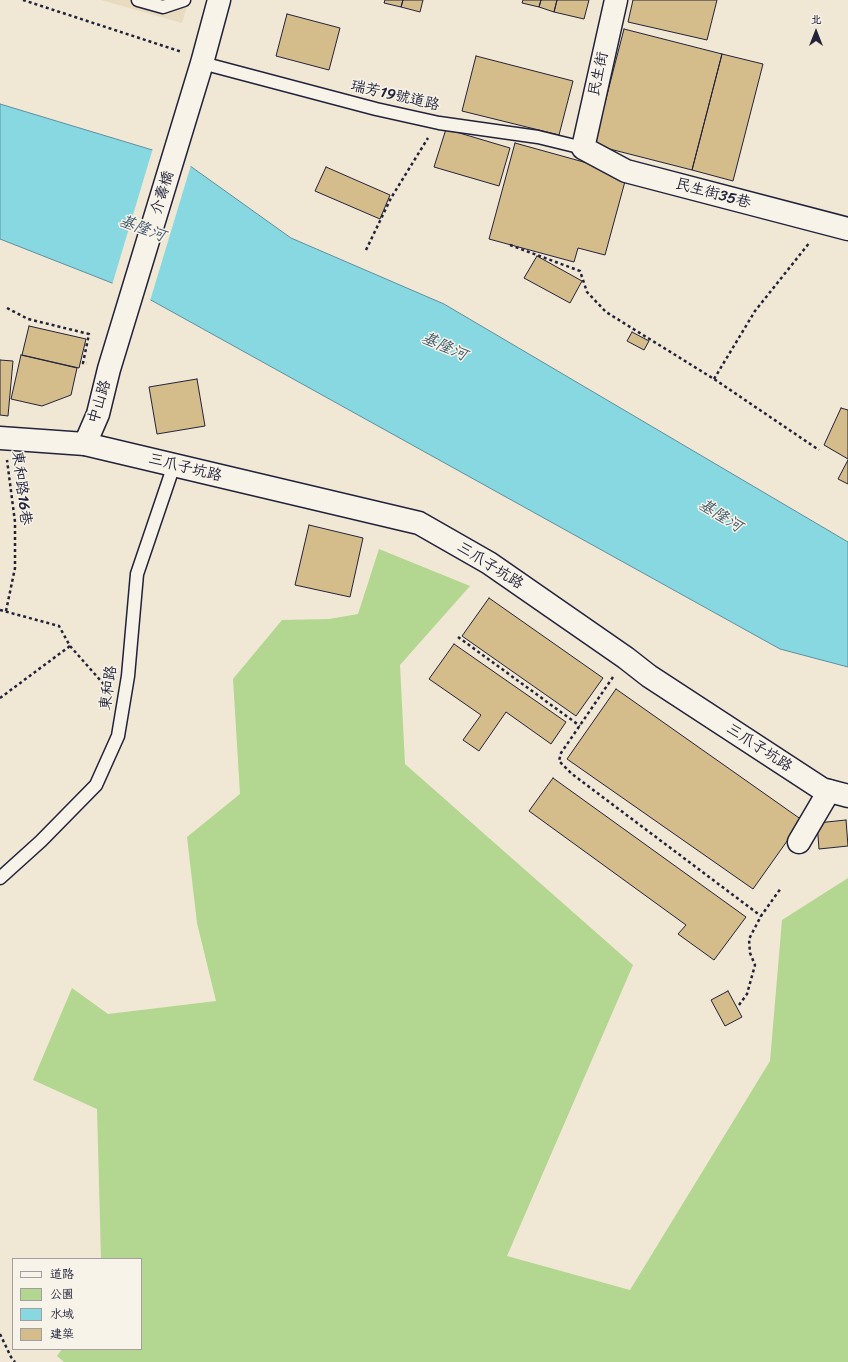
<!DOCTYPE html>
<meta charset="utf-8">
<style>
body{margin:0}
#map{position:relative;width:848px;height:1362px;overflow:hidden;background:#f0e8d5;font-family:Sriracha,"LXGW WenKai TC",sans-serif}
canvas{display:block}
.legend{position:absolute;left:12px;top:1258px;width:130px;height:92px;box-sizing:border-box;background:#f7f3e8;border:1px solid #a29fa3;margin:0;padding:5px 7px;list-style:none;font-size:12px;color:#22223b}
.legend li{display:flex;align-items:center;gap:8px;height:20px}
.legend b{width:20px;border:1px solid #a29fa3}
.north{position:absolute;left:796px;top:12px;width:40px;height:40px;-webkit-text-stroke:3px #f7f3e8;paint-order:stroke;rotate:0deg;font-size:11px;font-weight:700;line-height:16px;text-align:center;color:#22223b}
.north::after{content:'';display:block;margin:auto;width:14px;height:18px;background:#22223b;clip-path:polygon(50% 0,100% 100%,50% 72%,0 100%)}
</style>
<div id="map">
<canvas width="848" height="1362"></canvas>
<ul class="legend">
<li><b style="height:5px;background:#f7f3e8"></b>道路</li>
<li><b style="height:11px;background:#b3d690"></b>公園</li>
<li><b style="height:11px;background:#88d8e2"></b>水域</li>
<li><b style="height:11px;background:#d4bc8b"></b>建築</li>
</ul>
<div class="north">北</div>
</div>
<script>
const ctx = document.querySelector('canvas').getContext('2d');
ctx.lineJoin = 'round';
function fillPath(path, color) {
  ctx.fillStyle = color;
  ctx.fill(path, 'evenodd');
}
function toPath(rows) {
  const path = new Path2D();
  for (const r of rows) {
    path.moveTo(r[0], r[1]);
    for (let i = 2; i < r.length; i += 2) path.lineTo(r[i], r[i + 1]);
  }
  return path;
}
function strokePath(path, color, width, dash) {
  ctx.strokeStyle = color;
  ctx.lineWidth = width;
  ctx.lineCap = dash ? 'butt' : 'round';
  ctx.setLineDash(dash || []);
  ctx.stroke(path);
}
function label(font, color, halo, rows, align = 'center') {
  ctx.font = font + ' Sriracha,"LXGW WenKai TC",sans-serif';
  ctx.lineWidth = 3;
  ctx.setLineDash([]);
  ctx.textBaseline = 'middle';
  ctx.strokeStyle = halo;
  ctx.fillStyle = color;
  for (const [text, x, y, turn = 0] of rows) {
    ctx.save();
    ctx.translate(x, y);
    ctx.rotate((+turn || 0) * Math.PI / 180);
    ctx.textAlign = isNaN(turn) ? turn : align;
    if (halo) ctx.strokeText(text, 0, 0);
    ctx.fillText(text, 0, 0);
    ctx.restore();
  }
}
fillPath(toPath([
 [101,0,189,0,182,23]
]), '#e8dbbf');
fillPath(toPath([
 [379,549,470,586,400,665,405,764,633,965,507,1256,630,1290,770,1061,782,920,848,878,848,1362,64,1362,57,1356,62,1349,141,1349,141,1259,101,1259,97,1109,33,1080,72,988,108,1014,216,1001,197,923,187,837,240,794,233,679,282,620,329,619,358,614]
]), '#b3d690');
const water = toPath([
 [0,104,179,158,291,238,444,304,848,542,848,667,780,649,140,294,0,239,0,104]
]);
fillPath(water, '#88d8e2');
strokePath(water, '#5f8f9f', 1);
fillPath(toPath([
 [153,148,180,157,191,165,150,301,139,295,112,285]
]), '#f0e8d5');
const building = toPath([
 [385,0,403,0,401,7,384,3,385,0],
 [403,0,423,0,420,12,401,7,403,0],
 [523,0,541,0,539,7,522,3,523,0],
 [541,0,557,0,554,12,539,7,541,0],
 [557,0,589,0,584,19,554,12,557,0],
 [633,0,717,0,707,40,628,22,633,0],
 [287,14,340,28,329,70,276,56,287,14],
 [624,29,722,54,692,170,594,145,624,29],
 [722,54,763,64,733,181,692,170,722,54],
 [476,56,573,81,559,135,462,111,476,56],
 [446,129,510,148,499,186,434,167,446,129],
 [515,143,627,174,605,255,578,248,574,262,489,239,515,143],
 [326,167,390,195,380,219,315,191,326,167],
 [537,256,582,281,570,303,524,278,537,256],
 [29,326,86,339,79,368,22,355,29,326],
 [632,332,649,341,644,350,627,341,632,332],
 [21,355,77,368,71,395,42,406,11,399,21,355],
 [0,360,13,361,8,416,0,415,0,360],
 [197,379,205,426,157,434,149,387,197,379],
 [841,408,848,410,848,459,824,445,841,408],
 [848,460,848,484,838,479,848,460],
 [309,525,363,538,350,597,295,585,309,525],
 [489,598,603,678,576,716,462,636,489,598],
 [454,644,566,722,551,744,506,712,479,751,463,740,481,715,429,679,454,644],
 [616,689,802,820,753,889,567,759,616,689],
 [553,778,746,917,714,960,678,934,686,925,529,811,553,778],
 [846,820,848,846,819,849,817,823,846,820],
 [728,991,742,1017,725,1026,711,1000,728,991]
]);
fillPath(building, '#d4bc8b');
strokePath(building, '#22223b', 1);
const lane = toPath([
 [138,0,163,7,184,0],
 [202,63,376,109,439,123,538,137,583,148],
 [0,878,41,841,96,785,118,736,128,676,137,574,174,465]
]);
const street = toPath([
 [616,0,583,148,626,171,848,229],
 [85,444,98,414,109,369,202,63,219,0],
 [799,842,829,791]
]);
const primary = toPath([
 [0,438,85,444,419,523,489,563,626,658,649,676,822,789,848,796]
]);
strokePath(lane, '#22223b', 15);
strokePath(street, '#22223b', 25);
strokePath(primary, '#22223b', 25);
strokePath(toPath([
 [23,0,182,52],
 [510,245,580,271,587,292,606,312,714,379,819,450],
 [366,250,391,198,428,138],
 [7,308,28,319,89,334,83,363,87,363],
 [714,379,755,311,810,242],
 [0,610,59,626,70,646,108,689],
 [6,611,15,568,15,522,7,460],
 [458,637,580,726],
 [613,677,561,753,559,761,572,774,761,916],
 [0,698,70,646],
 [739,1005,747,994,755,965,750,953,749,939,761,916,781,888],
 [0,1334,11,1357,15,1362]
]), '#22223b', 2.5, [3, 3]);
strokePath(lane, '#f7f3e8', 12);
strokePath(street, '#f7f3e8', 22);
strokePath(primary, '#f7f3e8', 22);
label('15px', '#22223b', '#f7f3e8', [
 ["民生街",599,74,-78],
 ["瑞芳19號道路",395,96,13],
 ["介壽橋",163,193,-73],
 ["民生街35巷",713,194,15],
 ["中山路",100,402,-73],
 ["三爪子坑路",185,468,14],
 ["東和路16巷",21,488,83],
 ["三爪子坑路",490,566,32],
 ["東和路",109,688,-82],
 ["三爪子坑路",759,748,33]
]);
label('italic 16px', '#41596d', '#f7f3e8', [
 ["基隆河",142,229,21],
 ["基隆河",444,347,24],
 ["基隆河",720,516,32]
]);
</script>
